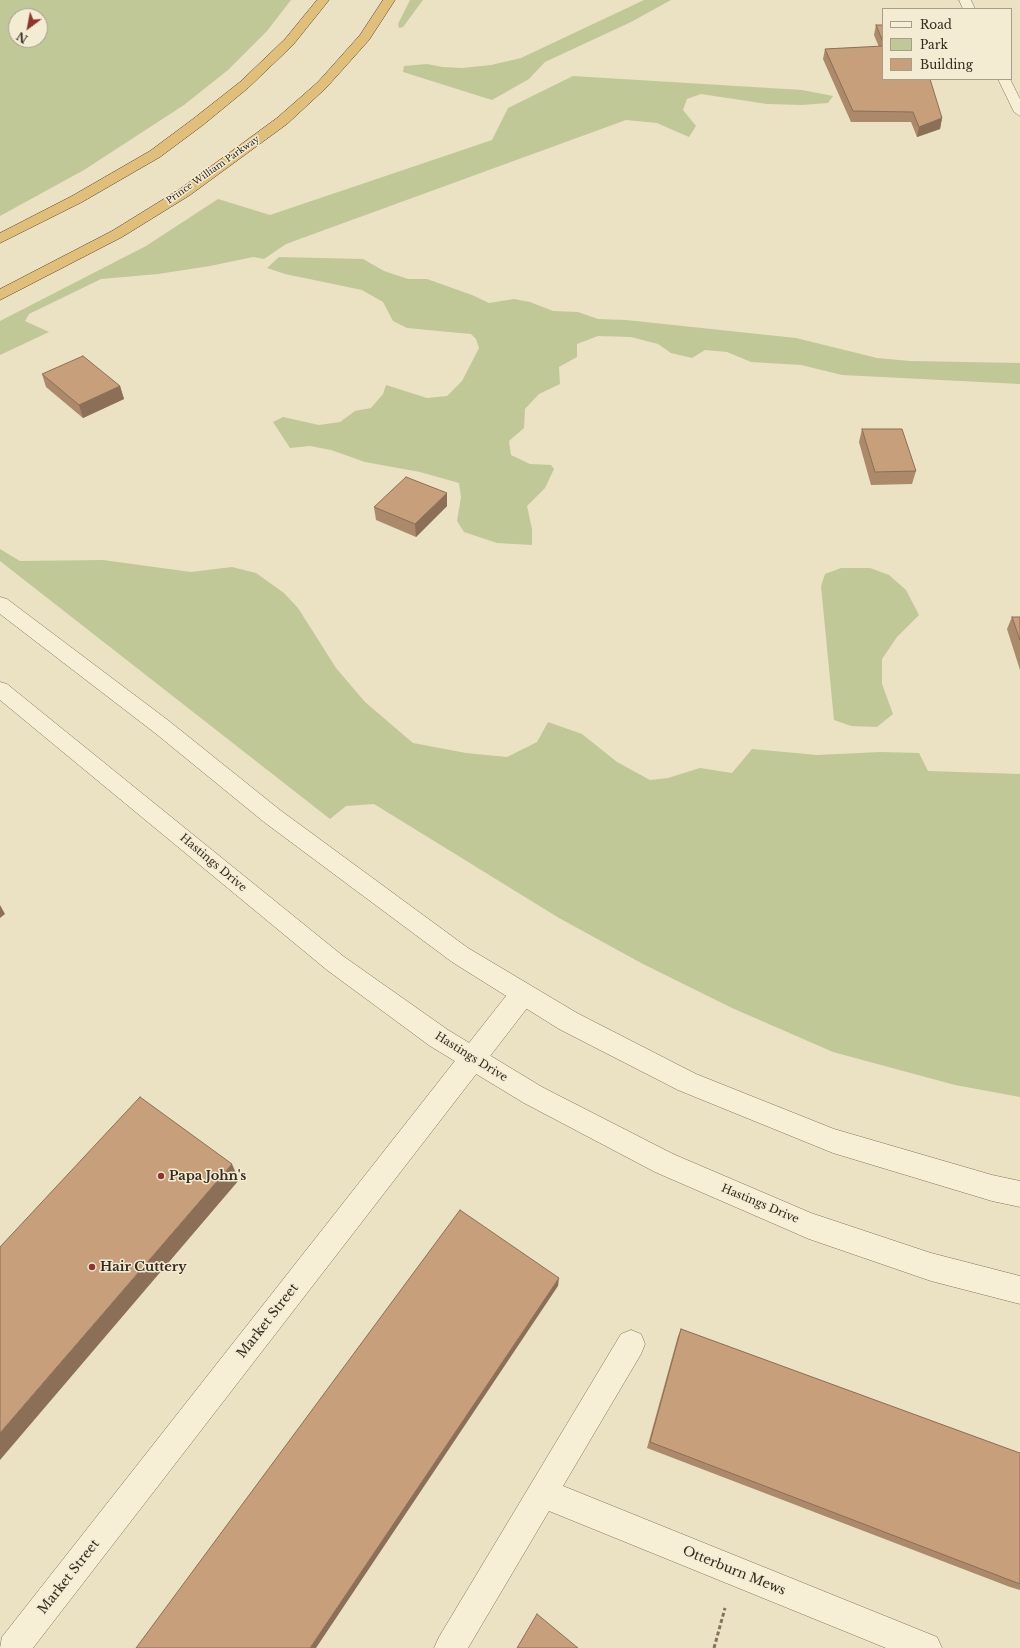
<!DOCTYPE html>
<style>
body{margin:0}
#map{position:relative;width:1020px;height:1648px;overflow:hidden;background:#ebe1c3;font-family:"Libre Baskerville",serif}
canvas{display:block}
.legend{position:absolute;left:882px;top:8px;width:130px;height:72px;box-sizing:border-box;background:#f3ebd2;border:1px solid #a79e8a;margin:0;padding:5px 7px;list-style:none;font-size:12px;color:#352a1e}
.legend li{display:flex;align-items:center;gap:8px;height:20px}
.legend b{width:20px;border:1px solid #a79e8a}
.north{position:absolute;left:8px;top:8px;width:40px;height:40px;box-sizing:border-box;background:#f3ebd2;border:1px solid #a79e8a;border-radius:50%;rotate:212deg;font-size:11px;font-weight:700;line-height:16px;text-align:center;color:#352a1e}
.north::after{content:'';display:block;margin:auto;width:14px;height:18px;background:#8f342f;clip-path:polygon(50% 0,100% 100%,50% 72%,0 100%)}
</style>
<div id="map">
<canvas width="1020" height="1648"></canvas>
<ul class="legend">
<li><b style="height:5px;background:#f6eed5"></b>Road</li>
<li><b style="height:11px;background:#c0c898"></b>Park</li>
<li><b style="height:11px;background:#c79f7b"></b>Building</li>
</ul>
<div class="north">N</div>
</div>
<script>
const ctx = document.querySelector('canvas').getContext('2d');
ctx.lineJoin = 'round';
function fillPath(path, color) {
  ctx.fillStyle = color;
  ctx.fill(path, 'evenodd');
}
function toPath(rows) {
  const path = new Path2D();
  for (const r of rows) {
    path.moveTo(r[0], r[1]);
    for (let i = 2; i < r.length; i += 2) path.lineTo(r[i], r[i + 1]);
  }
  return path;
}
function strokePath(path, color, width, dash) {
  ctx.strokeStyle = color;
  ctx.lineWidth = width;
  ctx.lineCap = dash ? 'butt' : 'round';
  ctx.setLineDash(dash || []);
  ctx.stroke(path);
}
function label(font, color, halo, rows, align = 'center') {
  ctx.font = font + ' "Libre Baskerville",serif';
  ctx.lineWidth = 3;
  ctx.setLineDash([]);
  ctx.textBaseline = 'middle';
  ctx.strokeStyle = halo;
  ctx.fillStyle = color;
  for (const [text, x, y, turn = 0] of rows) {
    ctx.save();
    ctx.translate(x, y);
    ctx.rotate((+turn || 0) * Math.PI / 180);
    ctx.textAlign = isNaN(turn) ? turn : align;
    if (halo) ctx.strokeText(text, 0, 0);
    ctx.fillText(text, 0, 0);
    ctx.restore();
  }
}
fillPath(toPath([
 [0,0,291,0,267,31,228,70,184,105,84,170,0,216],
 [16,16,40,16,40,40,16,40],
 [410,0,423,0,403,27,399,28,398,24],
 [644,0,671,0,631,22,545,62,529,79,492,100,403,72,404,66,427,64,443,67,462,68,491,65,521,58],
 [573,76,802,90,833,96,828,103,802,105,767,104,701,94,687,99,683,110,696,126,689,137,657,123,626,120,286,244,264,259,253,257,210,266,158,274,101,279,29,314,25,321,49,332,0,355,0,321,146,246,218,199,270,215,492,140,508,108],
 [279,257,363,259,384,271,408,279,427,279,472,295,489,303,514,299,530,302,553,311,578,312,598,319,626,320,796,338,877,358,910,361,1020,363,1020,384,842,375,801,365,751,362,727,352,705,350,692,358,671,353,658,344,631,337,598,336,577,344,577,357,559,367,560,384,539,394,525,409,524,428,509,441,511,455,530,464,551,465,554,469,545,488,527,506,532,529,532,545,497,543,464,532,457,521,461,497,459,483,420,472,365,462,331,450,310,446,290,448,273,422,283,417,319,425,340,422,355,411,371,408,383,394,386,385,427,398,447,396,462,381,479,348,476,339,471,334,407,328,393,321,383,302,362,290,285,274,267,268],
 [0,549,20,561,103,560,191,572,232,567,256,573,284,593,298,608,336,668,365,702,413,743,466,753,507,757,537,742,548,722,582,734,617,762,650,780,668,778,700,768,732,773,752,749,817,755,880,752,919,753,928,771,1020,774,1020,1097,955,1085,833,1052,732,1008,643,964,559,918,374,804,346,806,330,819,0,561],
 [841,568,870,568,889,575,906,590,919,615,897,637,882,659,882,684,893,714,877,727,851,726,834,720,821,586,825,574]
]), '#c0c898');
const minor = toPath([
 [522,984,531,987,534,995,531,1003,33,1648,0,1648,2,1637,513,987,522,984],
 [631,1330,641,1334,645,1344,641,1354,563,1486,937,1637,942,1648,886,1648,549,1511,468,1648,434,1648,439,1637,621,1334,631,1330]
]);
const tertiary = toPath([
 [959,0,971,0,975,9,963,9,959,0],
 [998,79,1010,79,1020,99,1020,116,1014,112,998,79],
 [0,597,7,599,169,721,280,810,468,948,577,1013,696,1074,834,1129,992,1175,1020,1181,1020,1207,992,1201,833,1153,678,1090,559,1029,452,962,264,822,155,733,0,614,0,597],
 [0,682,7,684,343,956,448,1030,542,1087,673,1154,811,1213,931,1253,1020,1276,1020,1304,931,1281,809,1239,655,1172,524,1103,430,1046,327,970,0,700,0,682]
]);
const trunk = toPath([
 [317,0,329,0,293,45,248,88,203,125,160,157,82,202,0,243,0,233,72,196,150,151,193,119,240,82,285,39,317,0],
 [383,0,395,0,369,40,326,88,287,124,190,195,122,237,0,300,0,289,112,231,180,189,277,118,318,82,360,35,383,0]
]);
strokePath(minor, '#84735b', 1);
strokePath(tertiary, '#84735b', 1);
strokePath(trunk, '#52412f', 1);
strokePath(toPath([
 [714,1648,725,1608]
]), '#84735b', 3, [4, 2.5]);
fillPath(minor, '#f6eed5');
fillPath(tertiary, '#f6eed5');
fillPath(trunk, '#e0bf7a');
fillPath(toPath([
 [876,25,883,25,883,79,942,118,940,129,917,137,911,122,851,122,823,59,825,49,879,47,874,35],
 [42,374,120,386,124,399,83,418,46,387],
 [862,429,916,471,912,484,871,485,859,442],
 [447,506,416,537,376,520,374,507],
 [1012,617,1020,617,1020,670,1007,629],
 [681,1329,1017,1452,1020,1453,1020,1590,1010,1587,647,1448,678,1336]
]), '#ab896a');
fillPath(toPath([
 [942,118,940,129,917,137,919,127],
 [120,386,124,399,83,418,79,405],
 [447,493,447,506,416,537,415,524],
 [0,905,5,914,0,918],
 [232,1164,239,1180,0,1460,0,1433],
 [559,1278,558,1286,316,1648,310,1648]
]), '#8b6f56');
const building = toPath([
 [876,25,883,25,883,42,876,25],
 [883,46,883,79,930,79,942,118,919,127,913,112,853,111,825,49,883,46],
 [83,356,120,386,79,405,42,374,83,356],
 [862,429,902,429,916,471,875,472,862,429],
 [406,477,447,493,415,524,374,507,406,477],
 [1012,617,1020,617,1020,640,1012,617],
 [140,1097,232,1164,0,1433,0,1247,140,1097],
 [460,1210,559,1278,310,1648,136,1648,460,1210],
 [681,1329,1017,1452,1020,1453,1020,1584,650,1442,681,1329],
 [537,1614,578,1648,517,1648,537,1614]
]);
fillPath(building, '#c79f7b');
strokePath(building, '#8b6f56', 1);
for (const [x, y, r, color] of [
 [161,1176,4,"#8f342f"],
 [92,1267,4,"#8f342f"]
]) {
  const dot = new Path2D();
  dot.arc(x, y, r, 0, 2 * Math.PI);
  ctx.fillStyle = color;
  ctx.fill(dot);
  strokePath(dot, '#f3ebd2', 1.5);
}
label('9px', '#352a1e', '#f3ebd2', [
 ["Prince William Parkway",213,170,-35]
]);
label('11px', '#352a1e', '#f3ebd2', [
 ["Hastings Drive",213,863,40],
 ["Hastings Drive",471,1057,32],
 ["Hastings Drive",760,1204,23]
]);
label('bold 13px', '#352a1e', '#f3ebd2', [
 ["Papa John's",169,1176],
 ["Hair Cuttery",100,1267]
], 'left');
label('13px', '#352a1e', '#f3ebd2', [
 ["Market Street",268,1321,-52],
 ["Otterburn Mews",734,1571,22],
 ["Market Street",69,1577,-52]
]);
</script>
